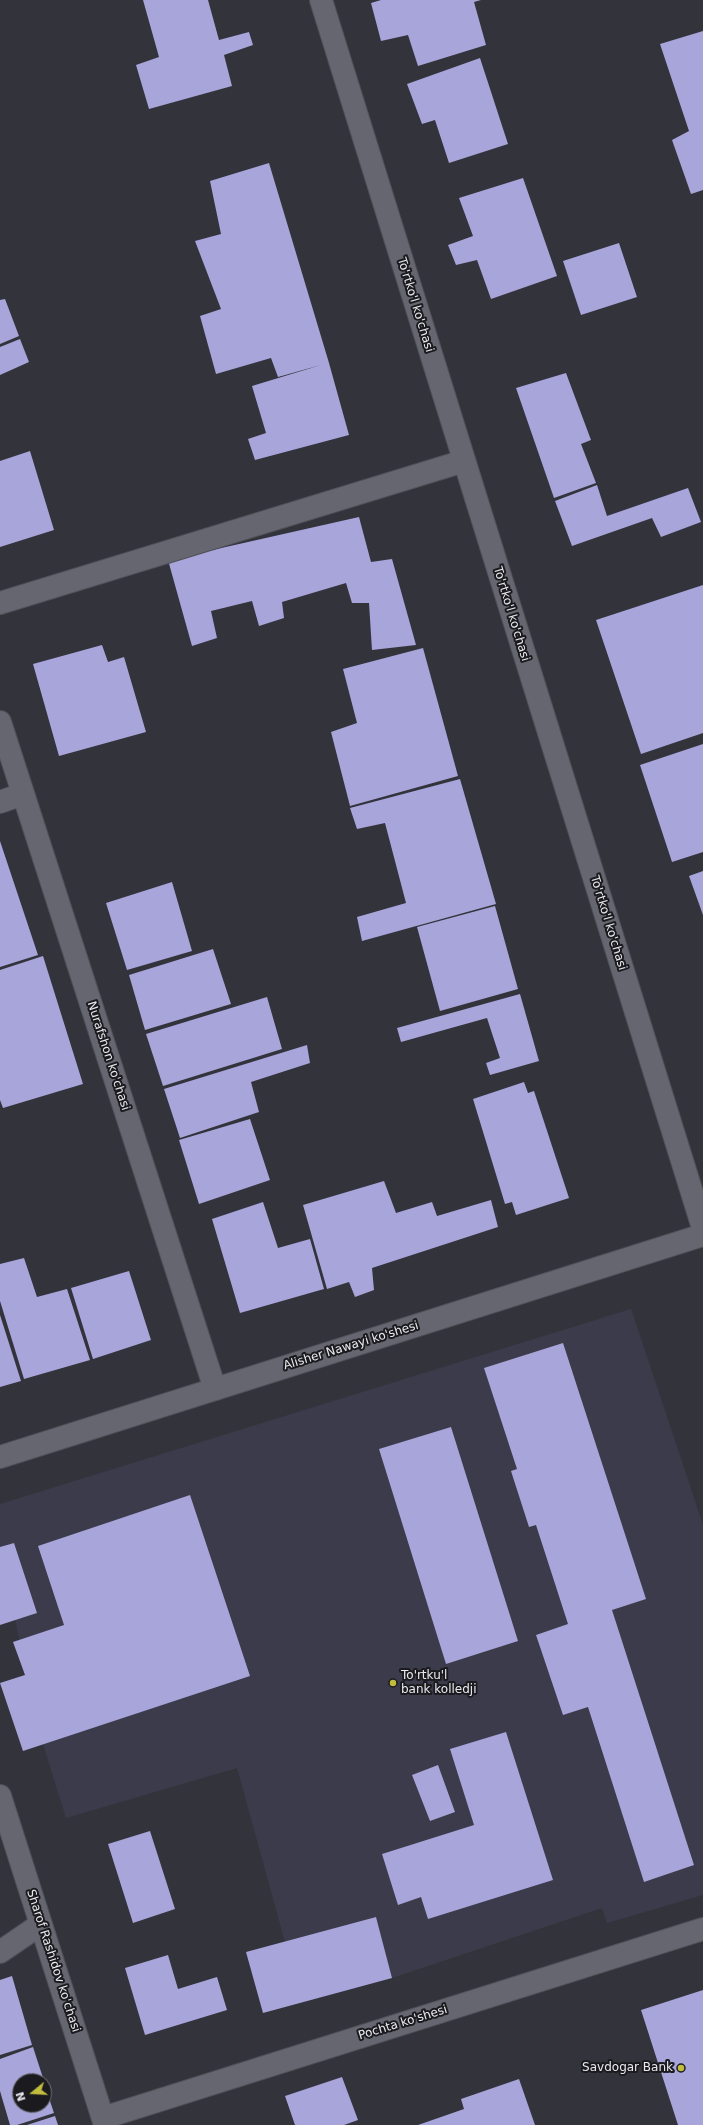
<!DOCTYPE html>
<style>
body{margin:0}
#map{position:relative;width:703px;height:2125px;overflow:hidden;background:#33333c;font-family:"DejaVu Sans",sans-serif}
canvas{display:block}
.north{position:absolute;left:12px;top:2073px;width:40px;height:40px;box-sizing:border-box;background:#1b1b1f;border:1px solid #6d6d72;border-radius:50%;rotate:252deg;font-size:11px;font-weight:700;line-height:16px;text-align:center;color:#e9e9ef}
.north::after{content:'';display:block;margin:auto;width:14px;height:18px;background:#c3bd3e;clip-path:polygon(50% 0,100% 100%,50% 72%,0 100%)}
</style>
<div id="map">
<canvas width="703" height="2125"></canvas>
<div class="north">N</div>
</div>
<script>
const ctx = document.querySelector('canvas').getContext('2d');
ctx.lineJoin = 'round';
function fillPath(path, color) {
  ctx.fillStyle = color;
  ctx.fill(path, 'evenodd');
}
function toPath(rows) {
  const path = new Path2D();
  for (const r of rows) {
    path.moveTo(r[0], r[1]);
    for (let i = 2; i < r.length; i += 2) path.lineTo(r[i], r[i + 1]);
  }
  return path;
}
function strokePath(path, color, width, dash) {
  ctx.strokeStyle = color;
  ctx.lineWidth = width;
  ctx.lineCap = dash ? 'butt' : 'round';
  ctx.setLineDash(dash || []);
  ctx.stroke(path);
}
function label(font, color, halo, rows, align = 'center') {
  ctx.font = font + ' "DejaVu Sans",sans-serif';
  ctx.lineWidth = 4;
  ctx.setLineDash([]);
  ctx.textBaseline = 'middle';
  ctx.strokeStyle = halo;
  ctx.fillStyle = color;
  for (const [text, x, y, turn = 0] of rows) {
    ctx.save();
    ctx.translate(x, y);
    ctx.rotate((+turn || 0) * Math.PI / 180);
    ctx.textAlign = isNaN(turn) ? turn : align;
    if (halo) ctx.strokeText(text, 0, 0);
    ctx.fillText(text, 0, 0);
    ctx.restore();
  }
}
fillPath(toPath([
 [631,1309,703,1525,703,1895,607,1923,602,1908,392,1978,376,1917,285,1942,237,1768,66,1818,43,1744,15,1620,37,1613,14,1543,0,1547,0,1504]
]), '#3c3b4b');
fillPath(toPath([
 [143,0,208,0,219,40,249,32,253,45,224,55,232,86,149,109,136,65,159,57],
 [381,0,481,0,474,2,486,45,418,66,408,35,381,41,371,3],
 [703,31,703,190,691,194,672,140,689,131,660,44],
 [480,58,508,144,449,163,435,120,422,124,407,84],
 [269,163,329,363,349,435,255,460,248,439,266,433,252,386,321,365,278,377,271,358,216,374,200,316,221,309,195,241,221,234,210,181],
 [523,178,557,276,491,299,477,260,456,265,448,245,473,236,459,198],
 [619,243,637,297,581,315,563,261],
 [5,299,19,336,0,344,0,300],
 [20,339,29,362,0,375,0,347],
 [566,373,591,440,581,444,596,483,554,498,516,388],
 [30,451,54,530,0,547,0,461],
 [597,485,607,516,688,488,701,522,661,537,652,518,572,546,555,501],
 [359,517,371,562,392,559,416,645,372,650,369,603,352,603,346,583,282,602,284,618,259,626,252,601,211,611,217,638,192,646,168,560],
 [703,585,703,733,641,754,596,620],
 [102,645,108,662,124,657,146,732,59,756,33,664],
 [423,648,458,776,350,806,331,732,357,723,343,669],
 [703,744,703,852,672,862,640,765],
 [460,779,496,904,362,941,357,917,406,903,385,823,357,829,350,808],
 [0,841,38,955,0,967],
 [703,871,703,915,689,876],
 [172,882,192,951,127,970,106,903],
 [495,906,518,989,440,1011,417,927],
 [213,949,231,1004,145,1030,129,975],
 [43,956,83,1084,3,1108,0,1100,0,970],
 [520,994,539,1061,490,1075,486,1063,500,1058,487,1018,401,1042,397,1028],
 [267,997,282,1049,163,1086,146,1034],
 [307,1045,310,1063,251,1082,259,1112,180,1138,164,1089],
 [524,1082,528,1093,534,1091,569,1198,516,1215,512,1202,505,1204,473,1099],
 [250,1119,270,1180,199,1204,179,1140],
 [384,1181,396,1213,432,1202,437,1216,491,1200,498,1227,372,1268,374,1290,355,1297,349,1282,327,1289,303,1205],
 [263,1202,278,1248,310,1239,324,1289,240,1313,212,1219],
 [24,1258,37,1297,67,1289,90,1360,24,1379,0,1301,0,1264],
 [129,1271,151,1340,93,1359,71,1288],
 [0,1315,21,1381,0,1387],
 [563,1343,646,1599,612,1610,694,1865,644,1882,588,1707,563,1715,536,1635,568,1624,536,1525,529,1527,511,1471,517,1469,484,1368],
 [451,1427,518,1641,446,1664,379,1449],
 [190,1495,250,1676,23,1751,0,1683,25,1675,13,1642,64,1625,38,1546],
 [14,1543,37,1613,0,1625,0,1547],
 [506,1732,553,1880,428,1919,421,1897,398,1905,382,1854,474,1825,450,1749],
 [438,1765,455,1812,430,1821,412,1775],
 [150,1831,175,1909,133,1923,108,1844],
 [376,1917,392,1978,263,2013,246,1952],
 [168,1955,178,1989,217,1977,227,2010,145,2035,125,1968],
 [12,1976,32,2045,0,2055,0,1980],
 [703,1990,703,2125,678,2125,641,2010],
 [33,2047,44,2081,20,2081,20,2105,44,2105,44,2083,54,2113,17,2125,10,2125,0,2091,0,2059],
 [342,2077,358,2120,344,2125,295,2125,285,2096],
 [519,2079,535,2125,418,2125,464,2109,461,2099],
 [55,2116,58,2125,27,2125]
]), '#a8a5db');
const minor = toPath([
 [0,603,464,461],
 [0,722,215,1389],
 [0,802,23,794],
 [0,1796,105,2125],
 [0,1952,41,1924],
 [103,2118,703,1929]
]);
const tertiary = toPath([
 [321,0,703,1228],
 [0,1457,703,1235]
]);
strokePath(minor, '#515058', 24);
strokePath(tertiary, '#515058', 24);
strokePath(minor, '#666671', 22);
strokePath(tertiary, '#666671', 22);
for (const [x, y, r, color] of [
 [393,1683,4,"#c3bd3e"],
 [681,2068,4,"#c3bd3e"]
]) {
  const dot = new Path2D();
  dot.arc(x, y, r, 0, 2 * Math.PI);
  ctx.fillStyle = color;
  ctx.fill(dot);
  strokePath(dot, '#1b1b1f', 1.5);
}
label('12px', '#e9e9ef', '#1b1b1f', [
 ["To'rtko'l ko'chasi",415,305,73],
 ["To'rtko'l ko'chasi",511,614,73],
 ["To'rtko'l ko'chasi",608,923,73],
 ["Nurafshon ko'chasi",108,1056,72],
 ["Alisher Nawayi ko'shesi",351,1346,-17],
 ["Sharof Rashidov ko'chasi",53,1961,72],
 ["Pochta ko'shesi",403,2023,-17]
]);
label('12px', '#e9e9ef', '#1b1b1f', [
 ["To'rtku'l",401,1676],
 ["bank kolledji",401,1690],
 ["Savdogar Bank",673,2068,"right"]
], 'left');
</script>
